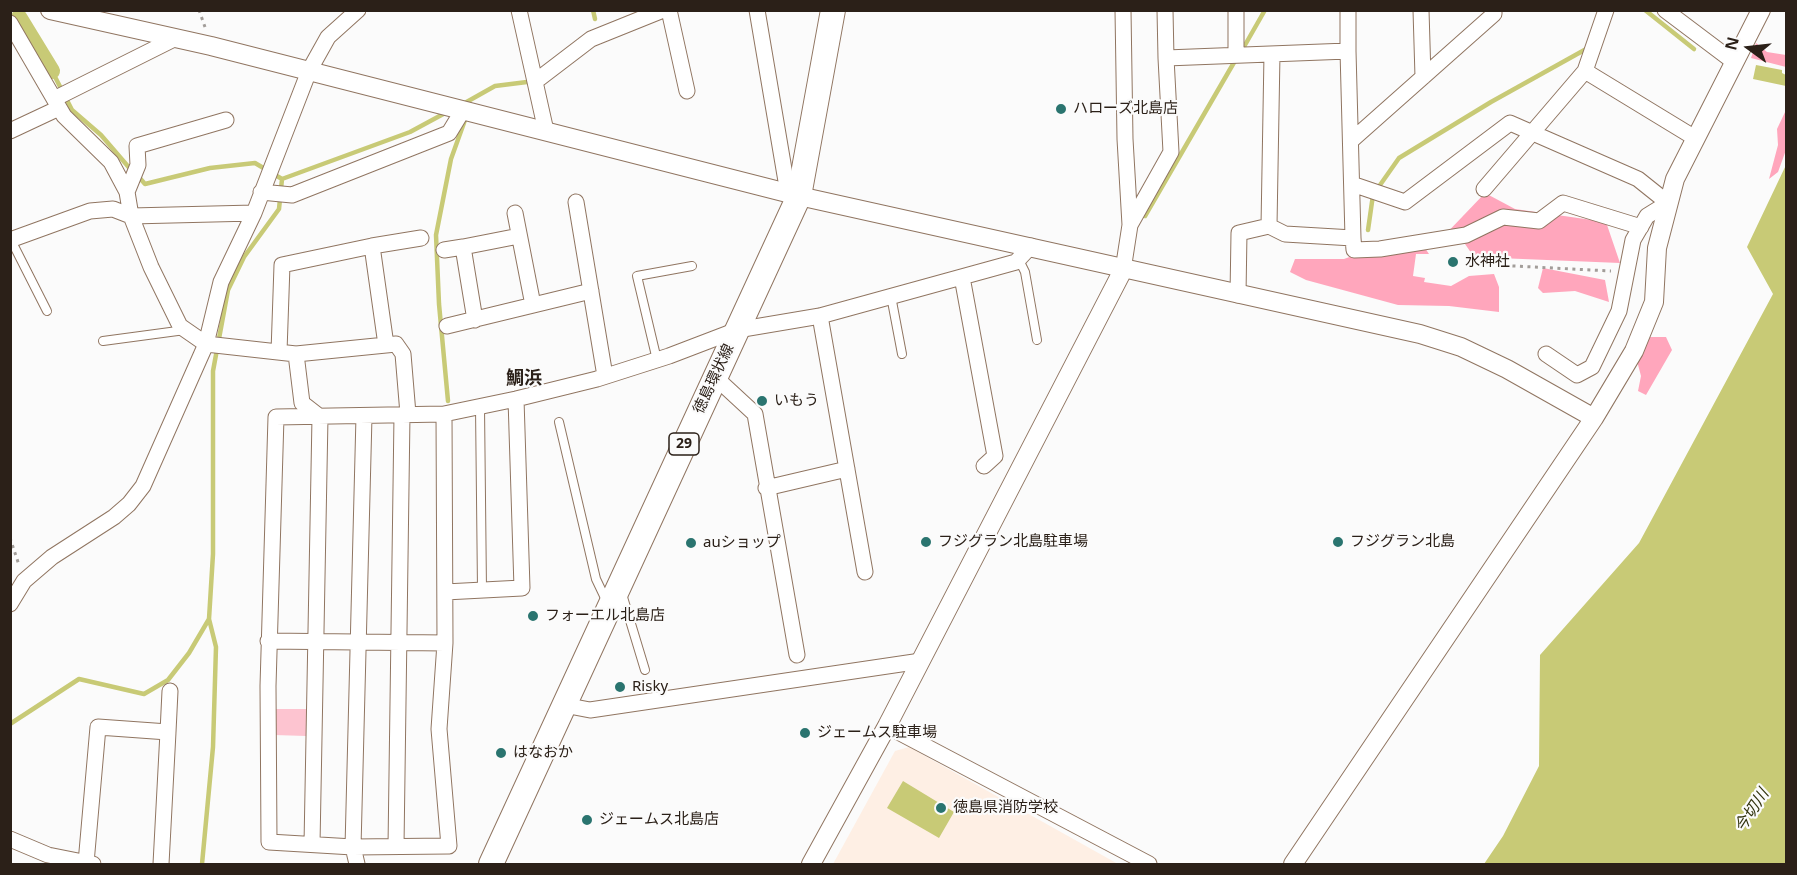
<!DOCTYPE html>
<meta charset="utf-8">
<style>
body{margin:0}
#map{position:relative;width:1797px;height:875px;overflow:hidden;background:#fbfbfb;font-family:"Noto Sans",sans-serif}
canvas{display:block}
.frame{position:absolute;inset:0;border:12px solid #2b2018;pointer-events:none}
.north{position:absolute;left:1719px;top:18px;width:60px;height:60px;-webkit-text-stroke:4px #fbfbfb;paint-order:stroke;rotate:285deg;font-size:16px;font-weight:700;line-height:24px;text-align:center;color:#2b2018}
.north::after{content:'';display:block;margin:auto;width:21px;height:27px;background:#2b2018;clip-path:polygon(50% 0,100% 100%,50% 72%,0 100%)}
</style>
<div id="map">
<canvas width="1797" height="875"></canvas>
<div class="frame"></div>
<div class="north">N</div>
</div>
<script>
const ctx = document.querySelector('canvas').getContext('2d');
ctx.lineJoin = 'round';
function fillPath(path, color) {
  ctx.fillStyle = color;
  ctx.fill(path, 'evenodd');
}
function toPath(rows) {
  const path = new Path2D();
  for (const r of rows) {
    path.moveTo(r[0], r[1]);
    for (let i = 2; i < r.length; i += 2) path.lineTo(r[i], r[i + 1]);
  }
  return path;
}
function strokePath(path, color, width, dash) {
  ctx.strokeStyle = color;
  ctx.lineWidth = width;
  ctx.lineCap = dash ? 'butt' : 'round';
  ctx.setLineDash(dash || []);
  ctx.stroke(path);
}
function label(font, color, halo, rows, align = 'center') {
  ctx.font = font + ' "Noto Sans","Noto Sans JP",sans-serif';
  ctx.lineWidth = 4.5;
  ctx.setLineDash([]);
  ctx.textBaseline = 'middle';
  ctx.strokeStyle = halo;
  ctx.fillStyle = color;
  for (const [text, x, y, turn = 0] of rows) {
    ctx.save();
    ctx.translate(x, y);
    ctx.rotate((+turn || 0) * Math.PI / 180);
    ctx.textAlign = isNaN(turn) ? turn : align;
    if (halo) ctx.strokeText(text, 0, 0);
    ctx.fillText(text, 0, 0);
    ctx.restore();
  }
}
fillPath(toPath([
 [909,747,1118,864,833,864,895,751]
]), '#feefe4');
fillPath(toPath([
 [275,709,307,709,306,736,274,735]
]), '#fdc4d0');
fillPath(toPath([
 [1756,43,1767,52,1786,55,1786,67,1751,58],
 [1786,110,1786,150,1778,172,1769,179,1778,145,1777,129],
 [1485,193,1515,209,1606,222,1620,263,1474,257,1465,244,1440,240],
 [1425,248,1429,254,1416,254,1413,276,1425,278,1424,282,1451,286,1469,276,1494,274,1499,287,1499,312,1449,306,1398,305,1306,280,1290,272,1295,259,1344,259,1355,255],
 [1543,268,1605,280,1609,302,1575,291,1543,293,1538,288],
 [1650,337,1666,337,1672,350,1646,395,1638,391,1641,376,1637,361]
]), '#ffa6bc');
fillPath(toPath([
 [1756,65,1782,70,1782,73,1786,75,1786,86,1753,79],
 [1786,165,1786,864,1484,864,1503,836,1539,766,1540,655,1639,543,1773,294,1747,247],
 [903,781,954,812,939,838,887,808]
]), '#c8ca76');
strokePath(toPath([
 [593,10,595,19],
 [1645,10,1694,49],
 [1241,52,1265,10],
 [52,71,72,110,101,135,132,171],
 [463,104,495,86,527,82],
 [138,176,145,184,210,168,255,163,282,179],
 [1145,216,1236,59],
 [1368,230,1373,195,1399,158,1491,102,1588,48],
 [448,401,439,304,436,235,451,159,465,120],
 [10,724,79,679,144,694,168,680,189,653,209,619,213,554,213,371,228,290,244,257,279,209,282,179,410,132,447,112],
 [202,864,213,747,216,647,209,619]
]), '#c8ca76', 4.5);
strokePath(toPath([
 [19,17,52,71]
]), '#c8ca76', 16);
const service = toPath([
 [11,240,47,311],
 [1019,260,1025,272,1037,340],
 [891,296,902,354],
 [103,341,185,330],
 [657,360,637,276,692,266],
 [480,407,482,590],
 [559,422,596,579,606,600],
 [622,594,645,670]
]);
const minor = toPath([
 [519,10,546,131],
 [669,10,687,91],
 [757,10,788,193],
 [1123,10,1125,139,1130,225],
 [1165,10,1166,58],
 [1236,10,1236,55],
 [1421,10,1423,77],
 [1665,10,1734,62],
 [10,23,64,116,111,162,127,192,131,216,151,267,180,326,206,344,296,354,302,403,320,417],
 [1585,71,1606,10],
 [536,81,591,39,663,10],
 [54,99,176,38],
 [10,131,59,108],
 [1352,140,1494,14,1494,10],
 [1352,184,1405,202,1510,123,1638,179,1668,203,1647,216,1633,240,1619,311,1592,367,1577,375,1546,354],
 [1484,189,1585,71,1695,138],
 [127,192,138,165,137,146,226,120],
 [261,192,292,195,449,133,463,110],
 [576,202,605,376],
 [515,213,533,305],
 [1269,226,1272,54],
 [1353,238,1354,250,1380,249,1466,235,1503,217,1539,221,1563,203,1641,227],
 [10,240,90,211,113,209,131,216,254,213],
 [372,246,421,238],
 [444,250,463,247],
 [1123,270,1130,225,1171,152,1166,58,1348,51,1348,10],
 [962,277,995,456,984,466],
 [1238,295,1239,233,1269,226,1285,234,1353,238,1348,51],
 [820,316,865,572],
 [475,320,463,247,519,236],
 [447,326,591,291],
 [279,352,282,265,372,246,386,345],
 [296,354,396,344,403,354,408,414],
 [715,377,755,414,797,655],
 [444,414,445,643,439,729,449,846,353,847,269,842,268,686,276,417,444,414,516,399,597,379,669,356,737,330,820,316,1016,262,1031,246],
 [766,488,847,469],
 [445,592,522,588,516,399],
 [10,604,24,581,52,557,114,517,129,504,143,486,206,344,221,282,254,213,309,71,328,37,358,10],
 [268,641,445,643],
 [564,705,590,710,921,661],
 [887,726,1149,864],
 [168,732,170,691],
 [10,839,48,855,93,864],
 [312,844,320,417],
 [396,846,402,415],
 [86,863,98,727,168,732,161,864],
 [357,864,353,847,364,416]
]);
const tertiary = toPath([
 [50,10,211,46,799,196,1420,334,1461,347,1507,369,1594,418],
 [811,864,887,726,1123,270],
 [1293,864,1594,418,1634,351,1654,302,1657,248,1675,179,1761,10]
]);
const primary = toPath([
 [491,864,799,196,833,10]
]);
strokePath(service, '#907561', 10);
strokePath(minor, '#907561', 17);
strokePath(tertiary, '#907561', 20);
strokePath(primary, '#907561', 26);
strokePath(toPath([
 [199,10,205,27],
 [1475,264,1611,271],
 [10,538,19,565]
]), '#a29d99', 3, [3, 4.5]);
strokePath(service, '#fff', 8);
strokePath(minor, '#fff', 15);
strokePath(tertiary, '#fff', 18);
strokePath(primary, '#fff', 24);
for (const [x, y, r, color] of [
 [1061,109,6,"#2a746f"],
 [1453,262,6,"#2a746f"],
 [762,401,6,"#2a746f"],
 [926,542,6,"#2a746f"],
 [1338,542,6,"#2a746f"],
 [691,543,6,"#2a746f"],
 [533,616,6,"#2a746f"],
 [620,687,6,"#2a746f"],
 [805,733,6,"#2a746f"],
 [501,753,6,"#2a746f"],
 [941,808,6,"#2a746f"],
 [587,820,6,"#2a746f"]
]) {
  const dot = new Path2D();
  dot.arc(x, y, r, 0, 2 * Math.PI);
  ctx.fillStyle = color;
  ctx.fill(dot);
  strokePath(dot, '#fbfbfb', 2);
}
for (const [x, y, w] of [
 [684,444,30]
]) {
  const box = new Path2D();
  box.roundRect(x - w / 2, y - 11, w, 22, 4.5);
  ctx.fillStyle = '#fbfbfb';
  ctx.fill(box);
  strokePath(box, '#2b2018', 1.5);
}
label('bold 14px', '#2b2018', null, [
 ["29",684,444]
]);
label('15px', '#2b2018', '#fbfbfb', [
 ["ハローズ北島店",1073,109],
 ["水神社",1465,262],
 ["いもう",774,401],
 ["フジグラン北島駐車場",938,542],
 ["フジグラン北島",1350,542],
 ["auショップ",703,543],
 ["フォーエル北島店",545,616],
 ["Risky",632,687],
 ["ジェームス駐車場",817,733],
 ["はなおか",513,753],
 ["徳島県消防学校",953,808],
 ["ジェームス北島店",599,820]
], 'left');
label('15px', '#2b2018', '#fbfbfb', [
 ["徳島環状線",714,379,-65]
]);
label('italic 16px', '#31320d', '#fbfbfb', [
 ["今切川",1752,811,-57]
]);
label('bold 18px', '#2b2018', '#fbfbfb', [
 ["鯛浜",524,379]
]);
</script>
